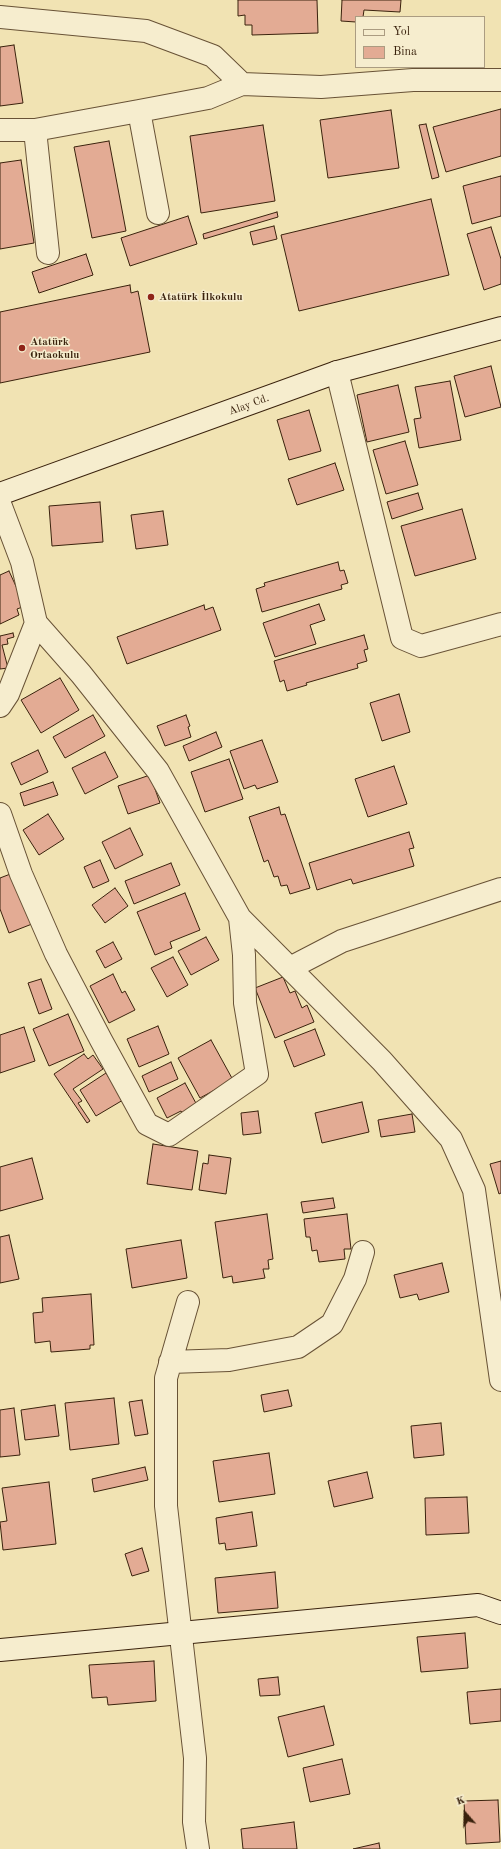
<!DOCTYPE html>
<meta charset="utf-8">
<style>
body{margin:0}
#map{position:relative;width:501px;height:1849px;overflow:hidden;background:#f1e3b3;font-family:"Old Standard TT",serif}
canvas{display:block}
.legend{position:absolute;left:355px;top:16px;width:130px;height:52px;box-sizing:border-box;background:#f6edce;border:1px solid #ab9c81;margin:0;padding:5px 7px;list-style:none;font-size:12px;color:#3a220d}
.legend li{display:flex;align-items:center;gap:8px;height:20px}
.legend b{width:20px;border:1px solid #ab9c81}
.north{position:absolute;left:445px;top:1793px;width:40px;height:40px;-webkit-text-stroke:3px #f6edce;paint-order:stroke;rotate:340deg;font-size:11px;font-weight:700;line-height:16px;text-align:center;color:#3a220d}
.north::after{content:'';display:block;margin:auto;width:14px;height:18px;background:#3a220d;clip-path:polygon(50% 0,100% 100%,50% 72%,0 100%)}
</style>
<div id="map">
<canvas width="501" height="1849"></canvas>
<ul class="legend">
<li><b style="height:5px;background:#f6edce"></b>Yol</li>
<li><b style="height:11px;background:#e3ab94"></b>Bina</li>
</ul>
<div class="north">K</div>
</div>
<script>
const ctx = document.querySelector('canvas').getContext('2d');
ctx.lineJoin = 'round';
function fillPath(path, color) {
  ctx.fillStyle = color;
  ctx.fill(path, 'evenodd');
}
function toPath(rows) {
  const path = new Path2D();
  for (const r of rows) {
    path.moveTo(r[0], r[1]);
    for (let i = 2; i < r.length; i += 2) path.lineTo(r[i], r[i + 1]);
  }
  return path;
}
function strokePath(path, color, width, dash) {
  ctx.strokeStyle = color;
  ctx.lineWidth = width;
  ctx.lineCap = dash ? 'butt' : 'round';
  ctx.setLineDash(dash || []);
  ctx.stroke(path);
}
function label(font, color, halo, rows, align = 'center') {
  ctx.font = font + ' "Old Standard TT",serif';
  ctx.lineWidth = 3;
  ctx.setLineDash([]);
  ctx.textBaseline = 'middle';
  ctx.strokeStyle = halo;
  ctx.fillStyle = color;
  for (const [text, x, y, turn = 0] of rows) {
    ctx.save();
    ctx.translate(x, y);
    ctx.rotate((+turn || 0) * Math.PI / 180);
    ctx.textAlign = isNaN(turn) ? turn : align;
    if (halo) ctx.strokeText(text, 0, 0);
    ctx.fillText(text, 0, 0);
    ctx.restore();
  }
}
const building = toPath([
 [238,0,317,0,318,33,252,35,252,25,245,25,245,15,238,16,238,0],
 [342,0,401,0,400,12,364,10,363,17,356,17,356,22,341,21,342,0],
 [14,45,23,103,0,106,0,47,14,45],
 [501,109,501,156,446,172,433,127,501,109],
 [391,110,399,168,328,178,320,120,391,110],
 [426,124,439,177,432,179,419,125,426,124],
 [263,125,275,201,201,213,190,136,263,125],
 [109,141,126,231,92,238,74,147,109,141],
 [21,160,34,243,0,249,0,163,21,160],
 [501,176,501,216,472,224,463,186,501,176],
 [431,199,449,275,299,311,281,235,431,199],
 [277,212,278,217,204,239,203,234,277,212],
 [188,216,197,244,130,266,121,238,188,216],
 [274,226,277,239,253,245,250,232,274,226],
 [491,227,501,259,501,284,484,290,467,234,491,227],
 [86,254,93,275,39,293,32,272,86,254],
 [130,285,131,293,138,291,150,352,0,383,0,312,130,285],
 [491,366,501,407,465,417,454,376,491,366],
 [450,381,461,440,419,448,414,419,421,418,415,387,450,381],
 [398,385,409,432,367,442,357,395,398,385],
 [309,410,321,451,289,460,277,420,309,410],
 [405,441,418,485,386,494,373,450,405,441],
 [335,463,344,490,297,505,288,479,335,463],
 [418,493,423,509,392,519,387,502,418,493],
 [100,502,103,542,52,546,49,506,100,502],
 [462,509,476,559,415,576,401,526,462,509],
 [163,511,168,545,136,549,131,515,163,511],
 [338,562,340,571,344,570,348,583,341,585,342,589,262,612,256,589,265,586,264,583,338,562],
 [9,571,25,606,17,609,19,615,0,624,0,575,9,571],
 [319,604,325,620,310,625,316,644,275,657,263,623,319,604],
 [204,605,205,610,213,607,221,630,127,664,117,637,204,605],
 [13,633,14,637,7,639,8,644,2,645,8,668,0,669,0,636,13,633],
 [364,635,368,649,364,650,367,661,357,664,358,668,306,683,307,685,287,691,284,680,280,682,274,661,364,635],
 [60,678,79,710,41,733,21,700,60,678],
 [399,694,410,732,382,741,370,703,399,694],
 [93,715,105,736,65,758,53,737,93,715],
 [186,715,190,726,188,727,191,737,165,746,157,726,186,715],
 [216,732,222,747,189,761,183,746,216,732],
 [262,740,278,782,257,789,255,785,244,789,230,751,262,740],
 [38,750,48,772,21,785,11,763,38,750],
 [105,752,118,777,85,794,72,768,105,752],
 [229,759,243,799,205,812,191,772,229,759],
 [394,766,407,804,368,817,355,779,394,766],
 [150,775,160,803,128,814,118,786,150,775],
 [53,782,58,795,24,806,20,793,53,782],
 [279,807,281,815,285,814,310,888,290,894,287,885,281,886,278,876,274,877,268,860,264,862,249,817,279,807],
 [48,814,64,839,39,855,23,830,48,814],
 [130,828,143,855,115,869,102,842,130,828],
 [409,832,414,848,409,849,414,866,353,884,351,879,317,890,309,863,409,832],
 [100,860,109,881,93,888,84,867,100,860],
 [171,863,180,885,134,904,125,881,171,863],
 [13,873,32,924,9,933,0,909,0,878,13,873],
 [115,888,128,906,105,923,92,905,115,888],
 [185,893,200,930,170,942,172,948,155,955,137,912,185,893],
 [206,937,219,960,191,975,178,951,206,937],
 [113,942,122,959,105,968,96,951,113,942],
 [173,957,188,985,167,997,151,968,173,957],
 [113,974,122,993,125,991,135,1010,109,1023,90,986,113,974],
 [283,977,290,993,295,991,302,1008,307,1005,314,1022,275,1038,255,988,283,977],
 [41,979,52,1009,39,1014,28,983,41,979],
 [68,1014,84,1051,49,1066,33,1029,68,1014],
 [158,1026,169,1054,139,1067,127,1039,158,1026],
 [24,1027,35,1061,0,1073,0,1035,24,1027],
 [315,1029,325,1055,294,1067,284,1041,315,1029],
 [211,1040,233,1080,200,1098,178,1058,211,1040],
 [84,1054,88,1059,93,1055,103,1069,73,1089,82,1101,78,1103,90,1121,87,1123,54,1074,84,1054],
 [171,1062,178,1079,149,1092,142,1076,171,1062],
 [106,1073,123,1100,96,1116,80,1090,106,1073],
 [185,1083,198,1107,183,1114,181,1111,167,1118,157,1098,185,1083],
 [362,1102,369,1132,322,1143,315,1113,362,1102],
 [258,1111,261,1133,243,1135,241,1113,258,1111],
 [412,1114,415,1132,381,1137,378,1120,412,1114],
 [153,1144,198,1151,192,1190,147,1184,153,1144],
 [209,1155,231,1158,226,1194,199,1190,203,1163,208,1164,209,1155],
 [32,1158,43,1199,0,1211,0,1167,32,1158],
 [501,1161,501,1193,499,1194,490,1164,501,1161],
 [333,1198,335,1208,303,1213,301,1202,333,1198],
 [267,1214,273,1259,268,1260,269,1269,263,1269,265,1278,233,1283,232,1276,223,1278,215,1222,267,1214],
 [347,1214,351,1249,344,1249,345,1259,319,1262,317,1250,312,1251,310,1237,306,1237,304,1219,347,1214],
 [9,1235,19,1279,0,1283,0,1237,9,1235],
 [181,1240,187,1278,132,1288,126,1249,181,1240],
 [442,1263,449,1292,419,1300,417,1294,400,1298,394,1275,442,1263],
 [91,1294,94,1345,90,1345,90,1349,51,1352,50,1341,35,1343,33,1313,43,1312,42,1298,91,1294],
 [288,1390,292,1406,264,1412,261,1395,288,1390],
 [114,1398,119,1444,70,1450,65,1403,114,1398],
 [142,1400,148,1434,135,1436,129,1402,142,1400],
 [55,1405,59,1436,25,1440,21,1410,55,1405],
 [14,1408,20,1455,0,1457,0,1410,14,1408],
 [441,1423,444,1455,414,1458,411,1426,441,1423],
 [269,1453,275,1494,219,1502,213,1461,269,1453],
 [145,1467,148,1480,94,1492,92,1479,145,1467],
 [367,1472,373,1498,334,1507,328,1481,367,1472],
 [49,1482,56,1544,3,1550,0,1522,7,1521,2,1488,49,1482],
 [467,1497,469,1533,426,1535,425,1498,467,1497],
 [252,1512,257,1546,226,1550,225,1543,219,1544,216,1518,252,1512],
 [142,1548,149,1571,132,1576,125,1554,142,1548],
 [275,1572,278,1608,218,1613,215,1578,275,1572],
 [465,1633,468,1668,421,1672,417,1637,465,1633],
 [154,1661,156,1701,108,1705,107,1697,92,1698,89,1665,154,1661],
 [278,1677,280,1695,260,1696,258,1679,278,1677],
 [501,1689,501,1721,470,1724,467,1692,501,1689],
 [324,1706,334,1745,288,1757,278,1717,324,1706],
 [342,1759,350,1794,310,1802,303,1768,342,1759],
 [498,1800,500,1842,466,1844,464,1801,498,1800],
 [294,1822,297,1849,243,1849,241,1829,294,1822],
 [379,1843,380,1849,353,1849,379,1843]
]);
fillPath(building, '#e3ab94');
strokePath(building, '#3a220d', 1);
const street = toPath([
 [0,17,146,31,213,56,242,84,321,87,413,80,501,80],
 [139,111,158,213],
 [0,130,35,130,139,111,208,98,242,84],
 [35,130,48,253],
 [337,372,402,638,421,646,501,624],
 [0,504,22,562,36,623,81,674,158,771,240,918,382,1061,451,1139,474,1190,501,1380],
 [0,706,8,694,36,623],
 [0,814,21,874,56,954,101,1040,147,1124,169,1135,257,1074,245,1003,244,955,240,918],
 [290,968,342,941,501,889],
 [188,1302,166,1378,166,1506,195,1758,194,1822,198,1849],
 [170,1362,229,1360,298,1347,332,1324,355,1279,363,1252]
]);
const secondary = toPath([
 [0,494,337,372,501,328],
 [0,1650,478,1605,501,1613]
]);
strokePath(street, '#685236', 24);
strokePath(secondary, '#3a220d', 24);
strokePath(street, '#f6edce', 22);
strokePath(secondary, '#f6edce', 22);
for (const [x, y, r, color] of [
 [151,297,4,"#8f2418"],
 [22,348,4,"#8f2418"]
]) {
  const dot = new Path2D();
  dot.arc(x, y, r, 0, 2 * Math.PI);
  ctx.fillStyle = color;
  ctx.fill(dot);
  strokePath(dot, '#f6edce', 1.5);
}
label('bold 11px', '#3a220d', '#f6edce', [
 ["Atatürk İlkokulu",159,297],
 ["Atatürk",30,342],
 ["Ortaokulu",30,355]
], 'left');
label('11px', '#3a220d', '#f6edce', [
 ["Alay Cd.",249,405,-20]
]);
</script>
